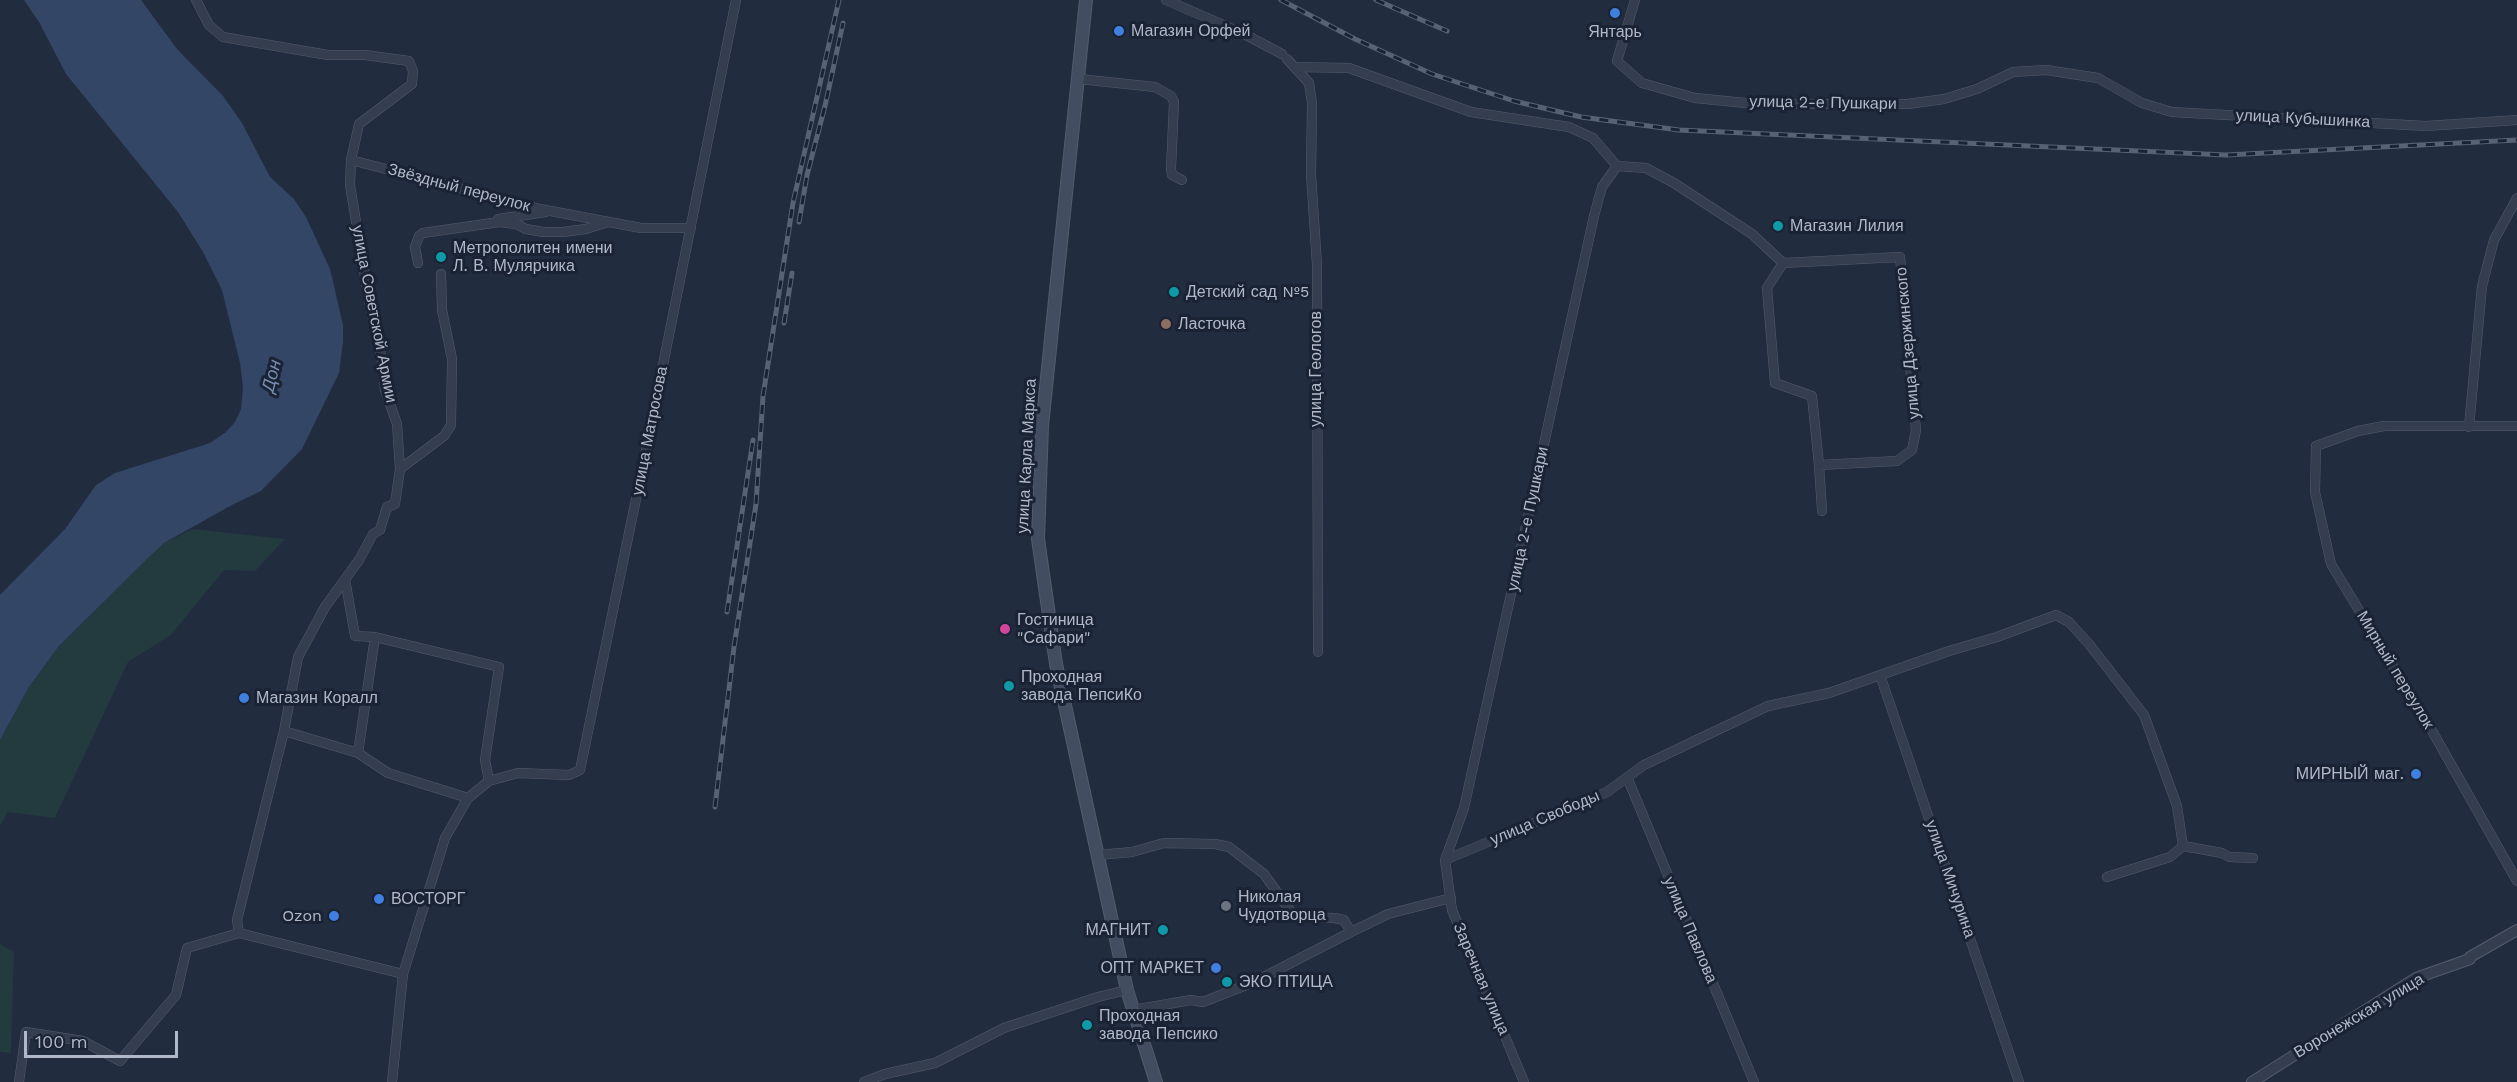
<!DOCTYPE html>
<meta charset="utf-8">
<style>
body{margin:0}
#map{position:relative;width:2517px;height:1082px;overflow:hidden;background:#212c3e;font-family:"Work Sans",sans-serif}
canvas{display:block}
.scale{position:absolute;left:24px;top:1031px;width:154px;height:27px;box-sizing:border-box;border:3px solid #b1b9c9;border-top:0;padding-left:8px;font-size:18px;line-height:21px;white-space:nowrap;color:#b1b9c9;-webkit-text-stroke:4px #1a2333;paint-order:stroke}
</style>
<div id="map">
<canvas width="2517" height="1082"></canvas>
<div class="scale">100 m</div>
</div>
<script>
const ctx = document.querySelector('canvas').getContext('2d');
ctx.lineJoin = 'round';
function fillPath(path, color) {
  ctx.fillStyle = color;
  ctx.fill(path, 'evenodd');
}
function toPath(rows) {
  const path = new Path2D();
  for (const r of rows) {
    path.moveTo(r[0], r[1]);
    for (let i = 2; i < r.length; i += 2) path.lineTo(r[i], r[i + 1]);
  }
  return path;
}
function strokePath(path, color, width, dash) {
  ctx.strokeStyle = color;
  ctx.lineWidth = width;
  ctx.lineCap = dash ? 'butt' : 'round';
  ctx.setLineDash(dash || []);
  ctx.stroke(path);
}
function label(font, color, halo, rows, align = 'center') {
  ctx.font = font + ' "Work Sans",sans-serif';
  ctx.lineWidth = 6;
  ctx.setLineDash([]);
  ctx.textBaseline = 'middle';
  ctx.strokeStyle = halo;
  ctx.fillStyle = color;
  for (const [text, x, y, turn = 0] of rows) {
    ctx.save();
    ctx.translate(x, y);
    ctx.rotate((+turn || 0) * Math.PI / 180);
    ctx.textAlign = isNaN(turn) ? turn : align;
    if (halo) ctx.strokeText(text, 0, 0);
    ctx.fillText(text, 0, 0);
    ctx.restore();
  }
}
fillPath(toPath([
 [193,529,285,539,255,571,224,570,171,635,128,662,55,818,8,812,0,826,0,740,29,687,59,646,144,562,164,543],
 [0,944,14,952,11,1053,0,1052]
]), '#233a3f');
fillPath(toPath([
 [24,0,141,0,177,49,223,96,242,123,270,177,294,199,306,217,330,269,343,325,343,342,339,373,302,449,261,491,232,505,164,543,144,562,59,646,29,687,0,740,0,595,65,529,96,485,115,473,210,443,226,432,235,422,241,409,243,387,240,363,222,290,203,252,178,212,66,74,39,22]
]), '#334666');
const minor = toPath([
 [196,0,209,25,223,37,328,55,365,55,409,61,413,71,412,84,359,124,351,160,540,209,641,228,691,228],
 [1166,0,1244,34,1282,54],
 [1635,0,1617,61,1642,83,1695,98,1756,104,1908,104,1944,99,1977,89,2013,72,2046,70,2098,78,2142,103,2172,112,2426,126,2517,120],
 [1287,59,1309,83,1312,103,1311,174,1317,265,1318,652],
 [1296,67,1349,68,1471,112,1569,127,1593,138,1617,166],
 [1079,79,1155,87,1171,96,1174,102,1171,169,1172,175,1182,180],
 [351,160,350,185,369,301,382,360,385,390,397,424,400,469,395,504,387,507,380,530,373,534,359,560,325,607,298,657,284,731,358,753,388,773,468,798],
 [1617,166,1646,168,1674,183,1752,234,1783,263,1900,257,1916,430,1912,450,1897,461,1819,465,1812,396,1775,383,1767,288,1783,263],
 [498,219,546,212],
 [418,263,415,247,419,236,423,233,499,222,516,224,526,229,543,232,563,232,586,229,608,222],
 [2517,426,2384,426,2358,431,2316,446,2315,492,2331,564,2431,729,2517,881],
 [2469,427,2482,286,2494,240,2517,198],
 [1819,465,1822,511],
 [400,469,444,436,451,425,452,359,442,310,441,274],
 [345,579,355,636,375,637],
 [1880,675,2019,1082],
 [284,731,237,920,239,933,403,974],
 [358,753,375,637,499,667,485,760,489,781,468,798,445,838,403,974,392,1082],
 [1627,777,1754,1082],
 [489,781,518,773,569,775,580,770,642,470,736,0],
 [2183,846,2222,853,2229,857,2253,858],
 [1098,855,1132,852,1164,843,1215,844,1229,847,1264,874,1291,912,1301,917,1334,918,1344,920,1351,932,1388,914,1451,898],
 [1445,860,1607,792,1644,765,1768,706,1829,693,1949,651,1997,637,2056,615,2069,622,2089,644,2144,715,2177,806,2183,846,2170,857,2107,877],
 [1133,1010,1191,1000,1203,1002,1254,982,1351,932],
 [19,1082,26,1032,83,1041,120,1061,176,995,187,948,239,933],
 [864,1082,885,1074,935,1063,1004,1028,1098,997,1127,990],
 [1524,1082,1452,910,1445,860,1464,808,1594,216,1602,187,1617,166]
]);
const tertiary = toPath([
 [2470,957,2517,930],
 [2252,1082,2416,978,2470,959]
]);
const secondary = toPath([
 [1086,0,1042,426,1038,539,1056,664,1127,990,1156,1082]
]);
strokePath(minor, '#535c6c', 10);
strokePath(tertiary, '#535c6c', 12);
strokePath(secondary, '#535c6c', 14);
strokePath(minor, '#353e4e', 9);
strokePath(tertiary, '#353e4e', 10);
strokePath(secondary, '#434d61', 12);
const rail = toPath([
 [1281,0,1355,39,1432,74,1514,101,1581,117,1679,130,2226,155,2517,140],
 [1376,0,1447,31],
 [799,222,807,175,825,106,843,23],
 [784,323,792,273],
 [727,612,753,440],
 [715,807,734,647,756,504,763,396,793,203,839,0]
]);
strokePath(rail, '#576275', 5);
strokePath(rail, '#1a2333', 3, [9]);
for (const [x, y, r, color] of [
 [1615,13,6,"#3f7fe0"],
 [1119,31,6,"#3f7fe0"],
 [1778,226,6,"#0f9aa8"],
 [441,257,6,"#0f9aa8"],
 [1174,292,6,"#0f9aa8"],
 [1166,324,6,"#8d6e63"],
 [1005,629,6,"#d1479c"],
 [1009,686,6,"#0f9aa8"],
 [244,698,6,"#3f7fe0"],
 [2416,774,6,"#3f7fe0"],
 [379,899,6,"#3f7fe0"],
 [1226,906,6,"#6b7280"],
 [334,916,6,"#3f7fe0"],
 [1163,930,6,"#0f9aa8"],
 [1216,968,6,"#3f7fe0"],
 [1227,982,6,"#0f9aa8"],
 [1087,1025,6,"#0f9aa8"]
]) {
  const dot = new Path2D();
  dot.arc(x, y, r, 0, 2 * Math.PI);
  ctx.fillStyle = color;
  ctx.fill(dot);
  strokePath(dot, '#1a2333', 2);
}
label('16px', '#b1b9c9', '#1a2333', [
 ["Магазин Орфей",1131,31],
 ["Янтарь",1615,32,"center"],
 ["Магазин Лилия",1790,226],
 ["Метрополитен имени",453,248],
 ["Л. В. Мулярчика",453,266],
 ["Детский сад №5",1186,292],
 ["Ласточка",1178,324],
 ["Гостиница",1017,620],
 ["\"Сафари\"",1017,638],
 ["Проходная",1021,677],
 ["завода ПепсиКо",1021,695],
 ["Магазин Коралл",256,698],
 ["МИРНЫЙ маг.",2404,774,"right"],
 ["Николая",1238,897],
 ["Чудотворца",1238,915],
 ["ВОСТОРГ",391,899],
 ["Ozon",322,916,"right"],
 ["МАГНИТ",1151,930,"right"],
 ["ОПТ МАРКЕТ",1204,968,"right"],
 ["ЭКО ПТИЦА",1239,982],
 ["Проходная",1099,1016],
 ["завода Пепсико",1099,1034]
], 'left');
label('16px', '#b1b9c9', '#1a2333', [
 ["улица 2-е Пушкари",1823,103,1],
 ["улица Кубышинка",2303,119,3],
 ["Звёздный переулок",459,188,15],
 ["улица Советской Армии",374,314,79],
 ["улица Дзержинского",1908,343,-95],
 ["улица Геологов",1316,369,-90],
 ["улица Матросова",650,431,-79],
 ["улица Карла Маркса",1027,456,-87],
 ["улица 2-е Пушкари",1528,519,-78],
 ["Мирный переулок",2395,670,59],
 ["улица Свободы",1545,818,-23],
 ["улица Мичурина",1950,879,71],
 ["улица Павлова",1690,930,67],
 ["Заречная улица",1481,979,67],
 ["Воронежская улица",2359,1016,-31]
]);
label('italic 18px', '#768eb3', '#1a2333', [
 ["Дон",272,376,-76]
]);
</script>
